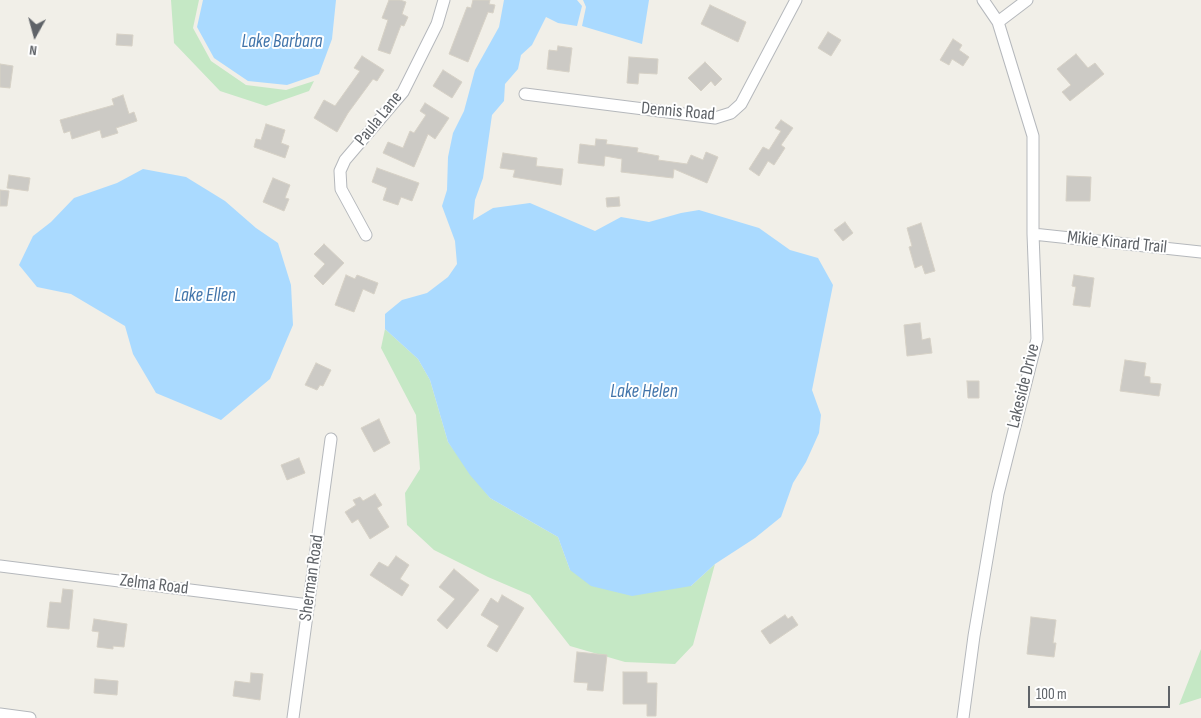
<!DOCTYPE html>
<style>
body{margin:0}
#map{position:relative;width:1201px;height:718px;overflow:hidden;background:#f1efe8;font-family:"Sofia Sans Condensed",sans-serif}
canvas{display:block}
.north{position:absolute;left:10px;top:10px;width:50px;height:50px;-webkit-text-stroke:4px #fff;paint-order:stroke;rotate:187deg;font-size:14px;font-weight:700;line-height:20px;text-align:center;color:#5f6368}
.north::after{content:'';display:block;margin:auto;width:18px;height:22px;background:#5f6368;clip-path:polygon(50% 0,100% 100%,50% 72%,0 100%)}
.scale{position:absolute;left:1028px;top:686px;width:142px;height:22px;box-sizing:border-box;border:2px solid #5f6368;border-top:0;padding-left:6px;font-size:15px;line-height:18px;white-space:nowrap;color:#5f6368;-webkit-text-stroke:4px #fff;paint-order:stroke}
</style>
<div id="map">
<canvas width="1201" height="718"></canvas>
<div class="north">N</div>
<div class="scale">100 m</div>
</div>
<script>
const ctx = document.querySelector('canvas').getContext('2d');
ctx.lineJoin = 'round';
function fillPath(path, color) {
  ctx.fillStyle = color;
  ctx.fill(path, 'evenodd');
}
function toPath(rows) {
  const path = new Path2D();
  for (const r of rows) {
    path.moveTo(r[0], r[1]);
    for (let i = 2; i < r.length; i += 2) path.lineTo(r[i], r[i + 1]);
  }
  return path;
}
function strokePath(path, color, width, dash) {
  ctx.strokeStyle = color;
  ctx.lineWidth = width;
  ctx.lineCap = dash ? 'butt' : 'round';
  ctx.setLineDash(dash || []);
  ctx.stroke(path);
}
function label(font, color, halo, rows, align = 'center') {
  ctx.font = font + ' "Sofia Sans Condensed",sans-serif';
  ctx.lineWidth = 4;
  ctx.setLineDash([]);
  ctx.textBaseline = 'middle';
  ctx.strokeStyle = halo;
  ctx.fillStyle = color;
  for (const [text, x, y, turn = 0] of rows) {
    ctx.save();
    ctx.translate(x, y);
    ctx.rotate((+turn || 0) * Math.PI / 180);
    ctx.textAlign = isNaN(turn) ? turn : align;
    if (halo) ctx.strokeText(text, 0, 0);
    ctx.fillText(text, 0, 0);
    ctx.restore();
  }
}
fillPath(toPath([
 [171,0,199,0,193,28,211,61,246,85,286,90,314,81,309,91,266,106,220,91,174,43],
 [385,329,418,359,430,380,448,442,490,498,558,537,570,570,691,586,715,564,693,645,675,664,625,662,570,646,530,595,488,577,434,550,407,525,405,493,420,469,416,415,381,348],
 [1201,649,1201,698,1179,705]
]), '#c5e8c5');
fillPath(toPath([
 [203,0,336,0,332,39,319,74,287,85,248,81,214,58,197,27],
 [504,0,577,0,582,6,577,26,558,23,546,17,532,45,521,55,518,69,505,84,504,101,492,115,483,178,475,200,473,220,493,208,530,203,595,231,621,217,649,222,681,213,699,210,759,228,790,250,818,258,833,285,812,390,821,415,819,433,806,462,793,483,781,517,755,538,715,564,691,586,632,596,591,586,570,570,558,537,490,498,470,475,448,442,430,380,418,359,385,329,385,314,402,300,427,293,448,277,457,264,455,241,442,206,447,190,448,157,453,133,464,111,475,70,499,27],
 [583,0,649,0,642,44,582,26,586,7],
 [143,169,186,177,225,201,256,228,278,243,291,285,293,325,270,379,221,420,156,393,133,354,125,326,71,294,37,287,19,265,33,236,51,222,74,198,117,183]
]), '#aadaff');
const building = toPath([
 [389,0,400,0,406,2,402,14,408,17,404,26,401,25,390,54,378,50,388,20,382,18,389,0],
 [473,0,490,0,489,4,495,5,493,13,488,12,468,62,449,54,467,7,471,8,473,0],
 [710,5,746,22,738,42,701,24,710,5],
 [828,32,841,40,831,56,818,48,828,32],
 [117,34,133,35,132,46,116,45,117,34],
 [953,39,962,45,959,50,969,57,963,66,952,59,949,65,940,60,953,39],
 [558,46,572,48,569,72,547,69,549,50,557,51,558,46],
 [1076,54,1088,68,1095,63,1104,74,1070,101,1062,92,1071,85,1057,69,1076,54],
 [362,56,384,70,377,81,373,79,348,113,337,132,314,118,324,100,335,106,360,71,354,68,362,56],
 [629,57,658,59,657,74,639,73,638,84,627,83,629,57],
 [705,62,722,79,715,86,711,81,701,91,688,78,705,62],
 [0,64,13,66,10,88,0,87,0,64],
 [443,70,462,82,452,98,433,86,443,70],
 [123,95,129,114,134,112,137,121,116,128,118,133,102,138,100,130,72,139,70,131,64,133,60,120,114,105,112,99,123,95],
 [425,103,449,118,435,139,428,134,414,167,383,153,388,142,403,148,410,131,414,133,426,115,420,111,425,103],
 [781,120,793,128,781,145,785,148,774,165,768,161,759,176,749,169,763,147,769,150,781,131,775,128,781,120],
 [266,124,285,130,281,143,289,146,285,158,254,147,256,139,261,140,266,124],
 [596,139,607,140,606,144,638,148,637,152,659,156,658,160,687,164,691,155,703,160,706,152,718,157,707,183,674,169,673,178,621,172,622,159,605,156,604,166,578,163,580,144,595,146,596,139],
 [503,153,537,158,536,166,563,169,561,185,513,177,515,170,500,168,503,153],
 [377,168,419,183,412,201,401,197,398,205,383,200,387,188,372,182,377,168],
 [9,175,30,178,28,191,7,188,9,175],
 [1067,176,1091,177,1090,201,1066,201,1067,176],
 [273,178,290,185,285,198,289,199,284,211,263,202,273,178],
 [0,190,9,191,7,206,0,206,0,190],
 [619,197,620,206,607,207,606,198,619,197],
 [845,222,853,233,843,241,834,230,845,222],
 [921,223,935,271,925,274,922,265,915,268,909,247,912,246,907,228,921,223],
 [324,244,344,263,323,285,314,276,325,264,314,254,324,244],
 [346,275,355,279,357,275,378,283,374,294,363,289,354,312,335,305,346,275],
 [1074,275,1094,278,1090,307,1073,305,1076,287,1072,286,1074,275],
 [920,323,922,340,930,338,932,353,907,356,904,325,920,323],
 [1125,360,1146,363,1144,376,1150,377,1150,383,1161,384,1159,396,1120,391,1125,360],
 [316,363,331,370,323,386,320,385,317,390,305,385,316,363],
 [967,381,979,381,979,398,968,398,967,381],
 [379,419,390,443,374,452,361,428,379,419],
 [299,458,305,473,287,480,281,465,299,458],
 [375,494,382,505,377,508,389,527,370,539,358,519,352,523,345,512,356,505,353,500,360,497,363,501,375,494],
 [396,556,409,565,400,579,409,585,402,596,370,575,379,562,388,567,396,556],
 [454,569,479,590,447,629,437,620,455,599,439,587,454,569],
 [63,589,73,590,69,629,47,627,50,602,61,603,63,589],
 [502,595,524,608,497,652,487,646,499,626,481,615,491,598,498,603,502,595],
 [785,615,788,619,792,616,798,625,770,644,761,631,785,615],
 [1031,617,1056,620,1053,643,1056,643,1054,657,1027,654,1031,617],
 [94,619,127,624,124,647,113,646,113,649,97,647,99,632,92,631,94,619],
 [577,652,607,655,603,691,587,690,588,683,574,682,577,652],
 [623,672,647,672,647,683,657,683,656,716,647,716,647,704,623,704,623,672],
 [251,673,263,674,260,700,233,696,235,681,250,683,251,673],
 [95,679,118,681,117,695,94,693,95,679]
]);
fillPath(building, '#cccac5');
strokePath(building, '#d6d1c6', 1);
const minor = toPath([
 [998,22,1027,0],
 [525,94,715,118,731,113,741,104,796,0],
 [1033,234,1201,252],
 [366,235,341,189,340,171,345,160,403,92,437,24,444,0],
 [0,566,309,605],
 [0,714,30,718],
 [293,718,331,439],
 [963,718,974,636,998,494,1037,339,1033,234,1033,136,998,22,983,0]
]);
strokePath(minor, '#b5b8bc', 13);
strokePath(minor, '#fff', 11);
label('18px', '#5f6368', '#fff', [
 ["Dennis Road",678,112,5],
 ["Paula Lane",379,119,-51],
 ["Mikie Kinard Trail",1117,243,6],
 ["Lakeside Drive",1024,386,-76],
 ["Sherman Road",312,578,-82],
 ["Zelma Road",154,585,7]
]);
label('italic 19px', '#4174aa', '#fff', [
 ["Lake Barbara",282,42],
 ["Lake Ellen",205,296],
 ["Lake Helen",644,392]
]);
</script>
